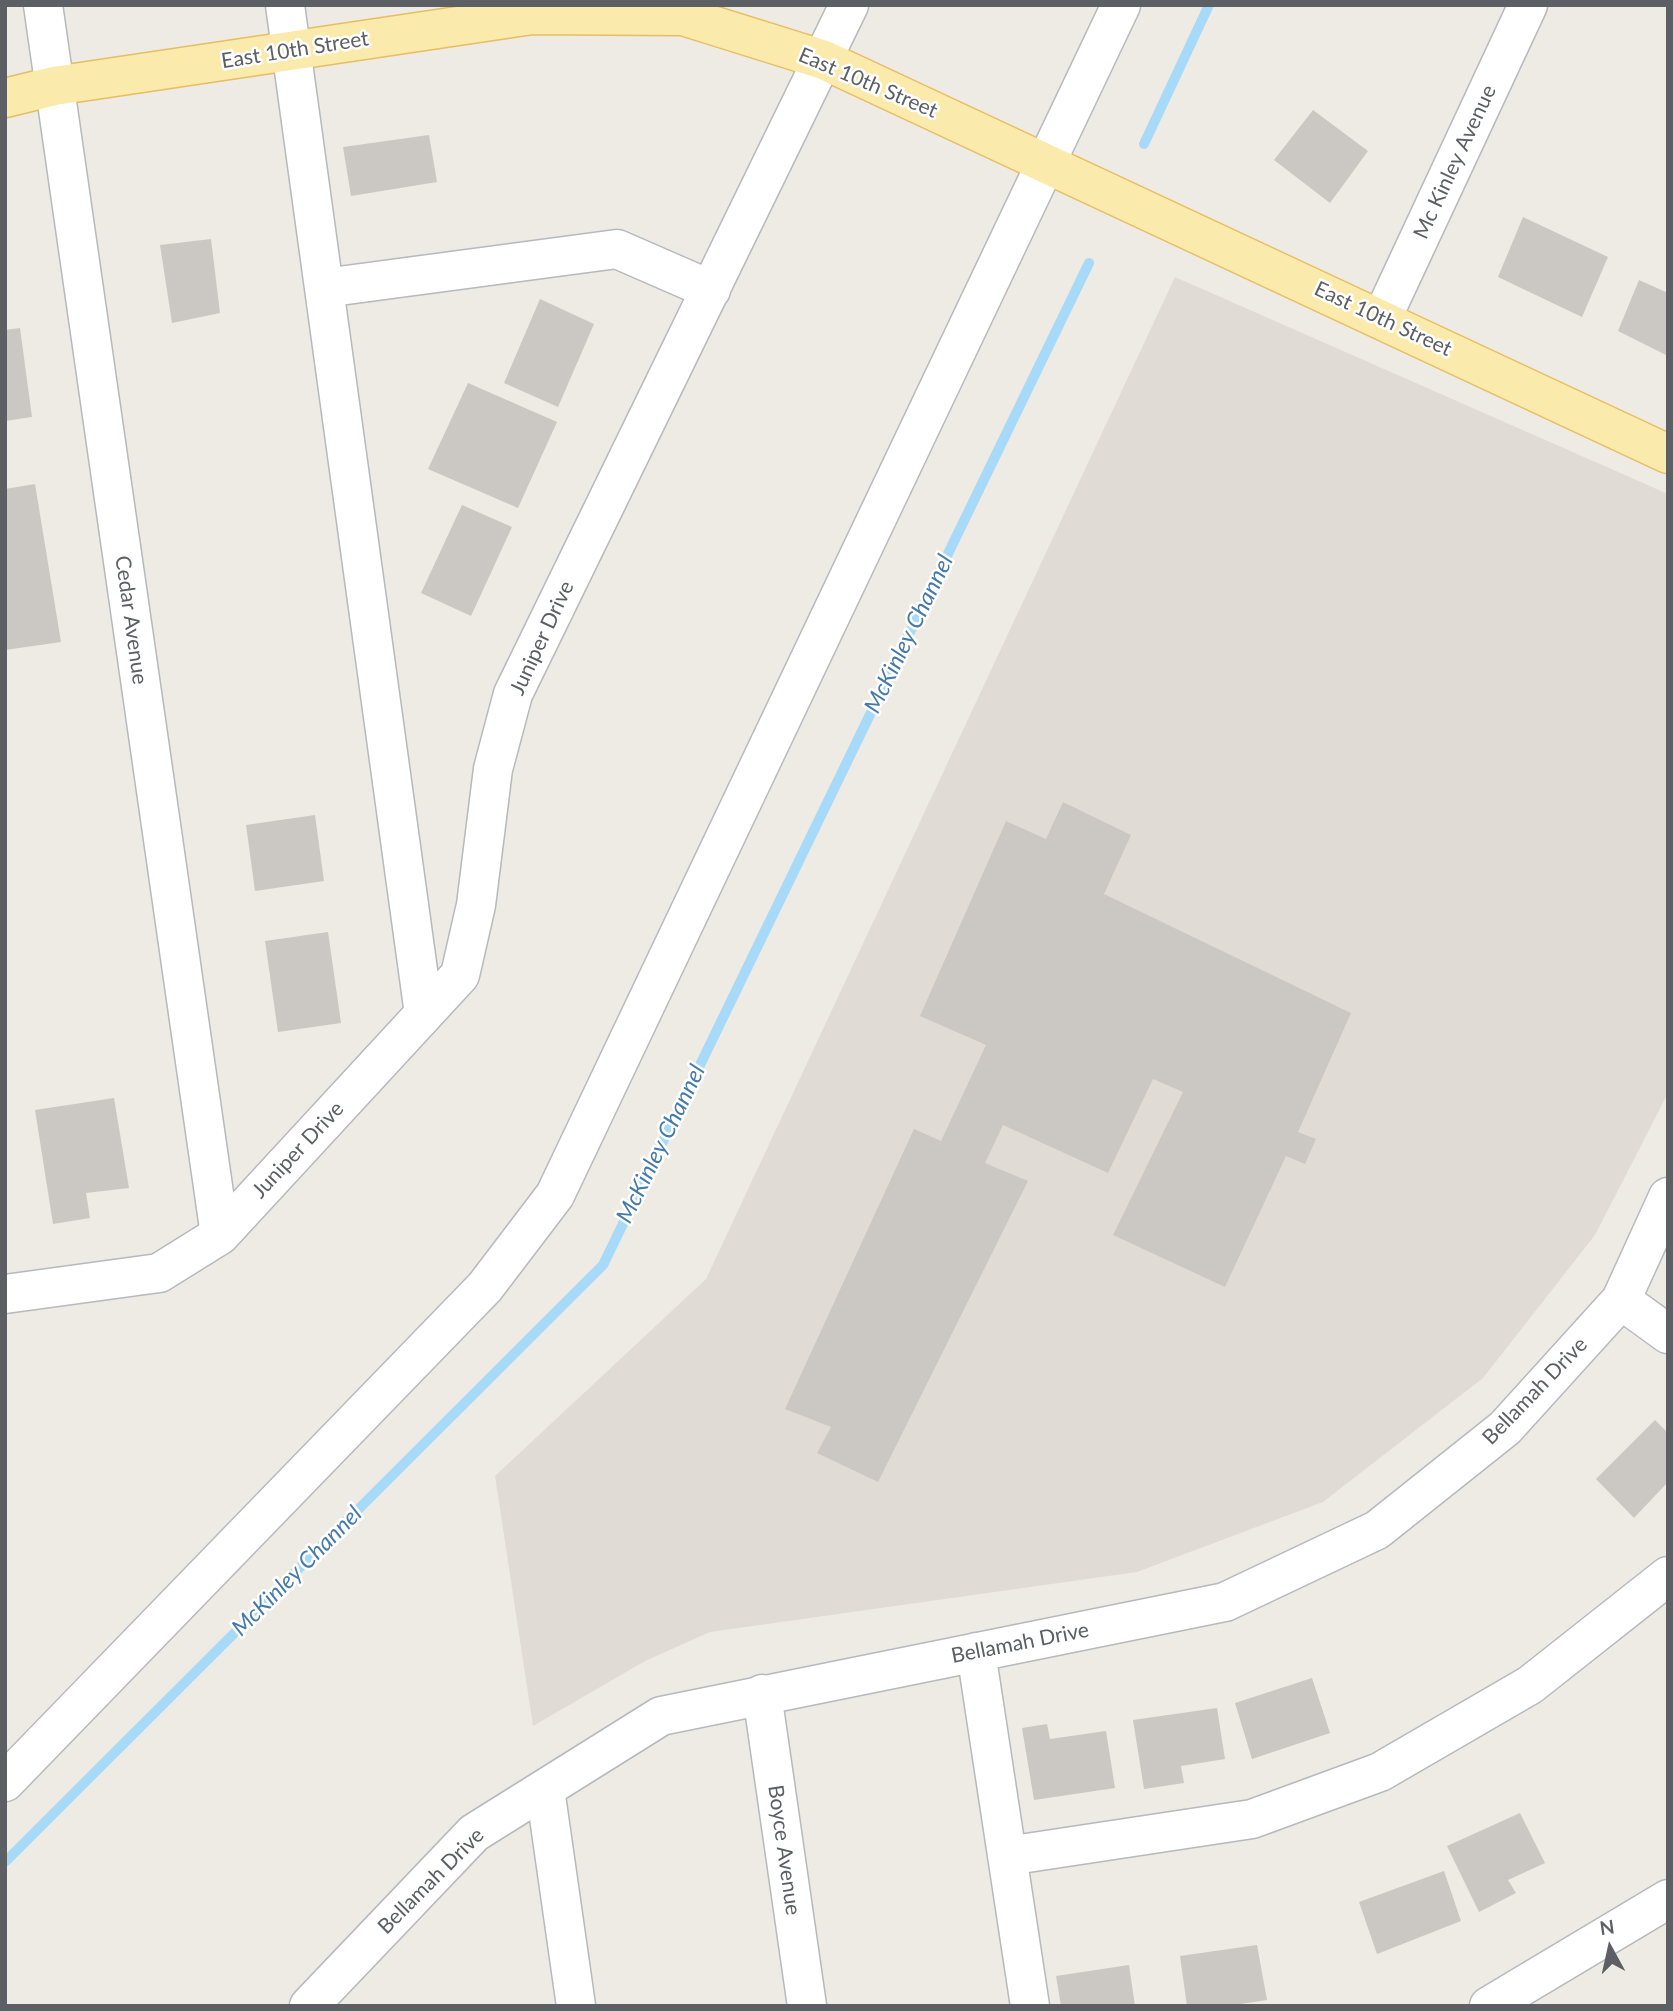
<!DOCTYPE html>
<style>
body{margin:0}
#map{position:relative;width:1673px;height:2011px;overflow:hidden;background:#edebe3;font-family:Lato,sans-serif}
canvas{display:block}
.frame{position:absolute;inset:0;border:7px solid #5c5f63;pointer-events:none}
.north{position:absolute;left:1575px;top:1913px;width:70px;height:70px;-webkit-text-stroke:5px #fff;paint-order:stroke;rotate:352deg;font-size:19px;font-weight:700;line-height:28px;text-align:center;color:#5c5f63}
.north::after{content:'';display:block;margin:auto;width:24px;height:32px;background:#5c5f63;clip-path:polygon(50% 0,100% 100%,50% 72%,0 100%)}
</style>
<div id="map">
<canvas width="1673" height="2011"></canvas>
<div class="frame"></div>
<div class="north">N</div>
</div>
<script>
const ctx = document.querySelector('canvas').getContext('2d');
ctx.lineJoin = 'round';
function fillPath(path, color) {
  ctx.fillStyle = color;
  ctx.fill(path, 'evenodd');
}
function toPath(rows) {
  const path = new Path2D();
  for (const r of rows) {
    path.moveTo(r[0], r[1]);
    for (let i = 2; i < r.length; i += 2) path.lineTo(r[i], r[i + 1]);
  }
  return path;
}
function strokePath(path, color, width, dash) {
  ctx.strokeStyle = color;
  ctx.lineWidth = width;
  ctx.lineCap = dash ? 'butt' : 'round';
  ctx.setLineDash(dash || []);
  ctx.stroke(path);
}
function label(font, color, halo, rows, align = 'center') {
  ctx.font = font + ' Lato,sans-serif';
  ctx.lineWidth = 5;
  ctx.setLineDash([]);
  ctx.textBaseline = 'middle';
  ctx.strokeStyle = halo;
  ctx.fillStyle = color;
  for (const [text, x, y, turn = 0] of rows) {
    ctx.save();
    ctx.translate(x, y);
    ctx.rotate((+turn || 0) * Math.PI / 180);
    ctx.textAlign = isNaN(turn) ? turn : align;
    if (halo) ctx.strokeText(text, 0, 0);
    ctx.fillText(text, 0, 0);
    ctx.restore();
  }
}
fillPath(toPath([
 [1175,277,1668,494,1668,1093,1595,1235,1483,1378,1323,1502,1137,1572,710,1632,645,1661,533,1726,495,1476,706,1279]
]), '#e0dcd5');
strokePath(toPath([
 [1144,144,1209,5],
 [5,1862,603,1265,1089,263]
]), '#a7d9f9', 10);
fillPath(toPath([
 [1313,110,1368,151,1330,203,1274,160],
 [429,135,437,182,351,196,343,147],
 [1523,217,1608,257,1582,317,1498,277],
 [211,239,220,313,172,323,160,245],
 [1639,280,1668,293,1668,356,1618,331],
 [540,299,594,324,558,407,504,383],
 [20,328,32,417,5,421,5,330],
 [468,383,557,422,518,508,428,469],
 [35,484,61,642,5,650,5,489],
 [462,505,512,527,471,616,421,593],
 [1063,802,1131,835,1104,894,1351,1013,1298,1132,1316,1139,1305,1164,1286,1156,1225,1287,1113,1235,1183,1092,1153,1079,1108,1173,1003,1125,985,1163,1028,1181,878,1482,817,1453,831,1427,785,1409,914,1129,941,1141,986,1045,920,1016,1006,821,1046,839],
 [315,815,324,881,255,891,246,825],
 [328,932,341,1023,278,1032,265,941],
 [114,1098,129,1188,86,1193,90,1218,53,1224,35,1110],
 [1655,1420,1668,1433,1668,1482,1634,1518,1596,1479],
 [1312,1678,1330,1733,1252,1759,1235,1703],
 [1217,1708,1225,1759,1181,1766,1184,1783,1144,1789,1133,1720],
 [1047,1724,1050,1739,1106,1731,1115,1788,1034,1800,1022,1728],
 [1520,1813,1545,1863,1508,1880,1516,1893,1479,1912,1447,1846],
 [1444,1871,1461,1921,1377,1954,1359,1902],
 [1257,1945,1267,2000,1227,2006,1187,2006,1180,1956],
 [1129,1965,1135,2006,1061,2006,1056,1976]
]), '#cbc7c2');
const minor = toPath([
 [43,5,220,1235],
 [285,5,424,1014],
 [324,288,617,249,711,290],
 [1382,318,1528,5],
 [5,1294,159,1273,220,1235,460,975,476,905,493,769,513,694,849,5],
 [1621,1300,1668,1334],
 [976,1652,1030,2006],
 [762,1694,807,2006],
 [5,1782,485,1287,555,1195,1121,5],
 [545,1789,576,2006],
 [1007,1856,1252,1819,1380,1772,1530,1685,1668,1576],
 [309,2006,474,1833,661,1716,1225,1602,1377,1530,1505,1428,1621,1300,1668,1197],
 [1489,2006,1668,1899]
]);
const major = toPath([
 [5,98,54,86,532,15,683,16,824,60,1668,454]
]);
strokePath(minor, '#b6b9bd', 41);
strokePath(major, '#e8bd62', 41);
strokePath(minor, '#fff', 38);
strokePath(major, '#faeaac', 38);
label('21px', '#5c5f63', '#fff', [
 ["East 10th Street",295,50,-9],
 ["East 10th Street",868,83,23],
 ["Mc Kinley Avenue",1455,162,-65],
 ["East 10th Street",1383,319,25],
 ["Cedar Avenue",131,620,82],
 ["Juniper Drive",542,638,-65],
 ["Juniper Drive",298,1150,-47],
 ["Bellamah Drive",1535,1391,-46],
 ["Bellamah Drive",1020,1643,-11],
 ["Boyce Avenue",784,1850,82],
 ["Bellamah Drive",431,1881,-45]
]);
label('italic 23px', '#457aaa', '#fff', [
 ["McKinley Channel",909,634,-64],
 ["McKinley Channel",661,1144,-64],
 ["McKinley Channel",297,1571,-45]
]);
</script>
